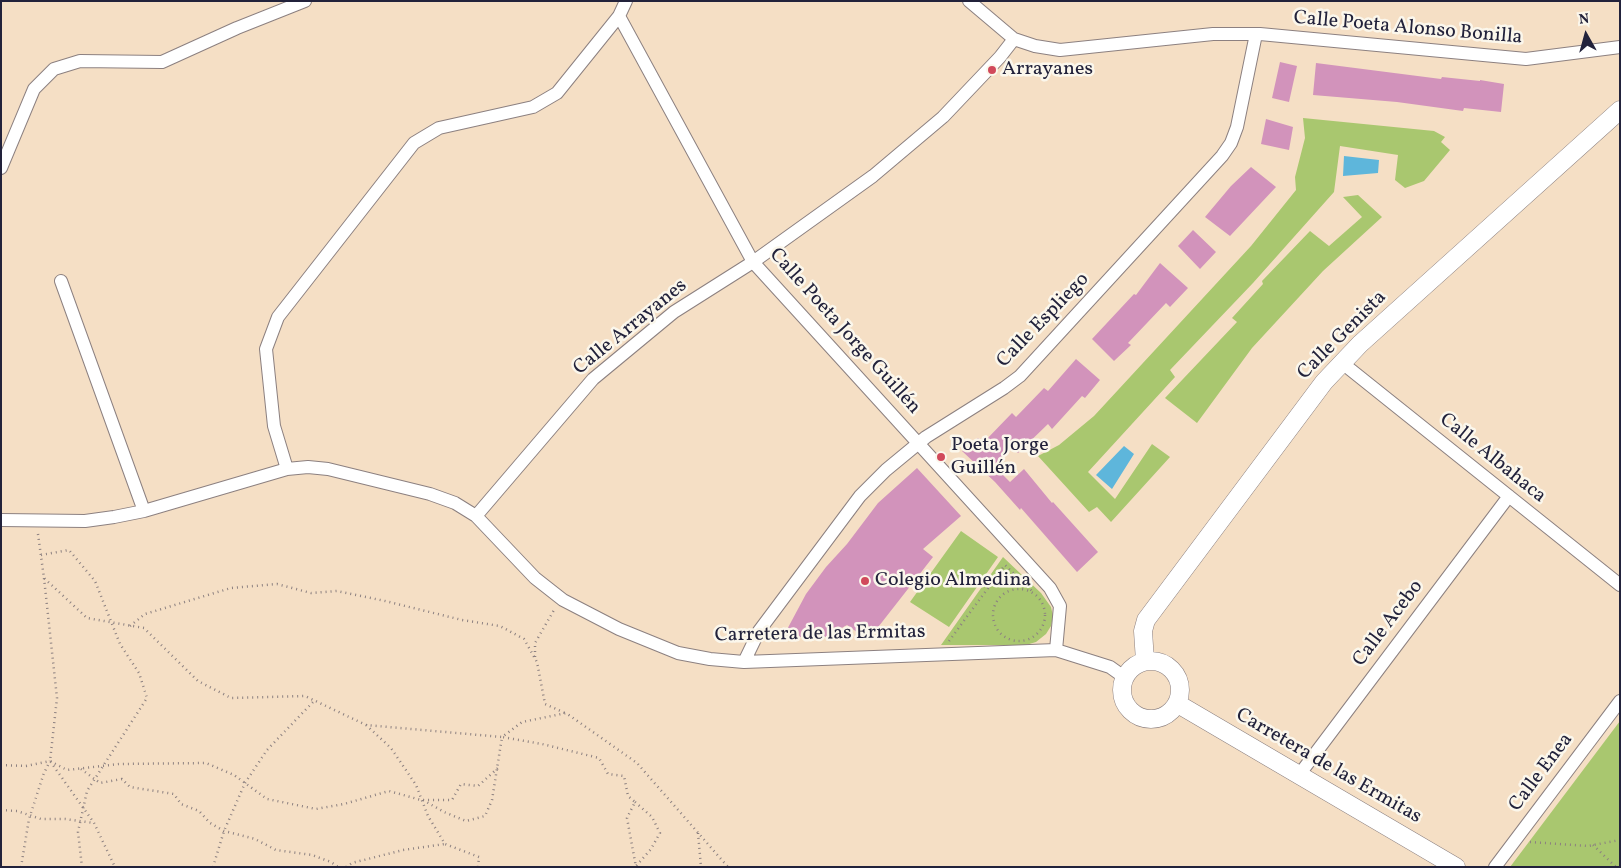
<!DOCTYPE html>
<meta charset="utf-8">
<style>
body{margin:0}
#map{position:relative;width:1621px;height:868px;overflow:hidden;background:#f5dfc5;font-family:Vollkorn,serif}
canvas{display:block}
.frame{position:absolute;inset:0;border:2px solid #22223b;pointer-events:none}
.north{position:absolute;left:1561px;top:10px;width:50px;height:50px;-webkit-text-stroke:4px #fbf7ec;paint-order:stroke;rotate:353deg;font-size:14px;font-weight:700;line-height:20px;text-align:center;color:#22223b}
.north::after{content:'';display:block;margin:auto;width:18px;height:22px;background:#22223b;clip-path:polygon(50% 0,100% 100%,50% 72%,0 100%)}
</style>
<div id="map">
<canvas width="1621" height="868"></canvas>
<div class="frame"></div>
<div class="north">N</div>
</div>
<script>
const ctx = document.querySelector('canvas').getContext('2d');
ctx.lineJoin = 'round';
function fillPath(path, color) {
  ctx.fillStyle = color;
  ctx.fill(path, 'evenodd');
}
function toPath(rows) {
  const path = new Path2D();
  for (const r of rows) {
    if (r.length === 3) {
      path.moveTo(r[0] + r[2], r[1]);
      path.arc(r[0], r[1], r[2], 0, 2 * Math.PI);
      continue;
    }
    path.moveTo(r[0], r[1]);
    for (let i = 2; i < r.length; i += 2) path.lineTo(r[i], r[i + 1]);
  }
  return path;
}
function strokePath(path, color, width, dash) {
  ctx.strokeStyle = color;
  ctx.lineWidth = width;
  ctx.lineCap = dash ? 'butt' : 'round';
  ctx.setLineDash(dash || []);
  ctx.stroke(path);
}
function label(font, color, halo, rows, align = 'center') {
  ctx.font = font + ' Vollkorn,serif';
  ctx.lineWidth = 5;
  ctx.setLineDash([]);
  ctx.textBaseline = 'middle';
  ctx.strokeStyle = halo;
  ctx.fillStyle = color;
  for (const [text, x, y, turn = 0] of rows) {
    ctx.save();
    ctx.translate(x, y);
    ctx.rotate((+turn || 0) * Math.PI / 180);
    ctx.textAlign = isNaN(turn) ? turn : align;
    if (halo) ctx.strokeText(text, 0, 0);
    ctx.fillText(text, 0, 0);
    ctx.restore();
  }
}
fillPath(toPath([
 [1303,118,1434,131,1445,137,1441,142,1450,150,1424,181,1405,188,1395,180,1398,155,1340,146,1334,192,1253,283,1170,370,1175,377,1088,472,1115,499,1152,444,1170,457,1111,522,1097,507,1089,512,1038,456,1059,445,1094,416,1251,246,1296,190,1295,177,1305,138],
 [1358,195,1382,217,1323,271,1252,348,1197,423,1165,398,1237,322,1232,318,1263,284,1262,281,1310,231,1329,246,1362,217,1343,197],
 [961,531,998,557,949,627,910,602],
 [1003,557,1041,593,1051,607,1053,616,1051,626,1046,634,1036,642,1026,645,941,645],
 [1620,721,1620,867,1510,867]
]), '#a9c76f');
fillPath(toPath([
 [1344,156,1379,160,1378,173,1343,176],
 [1124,446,1134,454,1112,489,1096,475]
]), '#5eb6db');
fillPath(toPath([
 [1280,62,1297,66,1289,102,1272,98],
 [1316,63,1441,79,1442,77,1480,81,1480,80,1504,84,1501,112,1464,108,1463,111,1397,102,1313,95],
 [1266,119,1293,127,1289,150,1261,144],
 [1251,167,1276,187,1230,236,1205,217,1231,186],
 [1193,230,1216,252,1200,269,1178,246],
 [1160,263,1188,288,1170,307,1166,303,1128,343,1131,345,1114,361,1092,339,1134,294,1136,295],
 [1076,359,1100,380,1085,398,1082,396,1052,429,1048,424,1018,453,1012,447,995,467,1010,482,1024,469,1052,503,1053,502,1098,552,1077,572,1021,508,1020,510,995,482,962,451,978,438,983,443,1012,413,1016,417,1044,388,1048,391],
 [917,468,961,516,923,549,933,557,868,640,847,625,833,633,834,637,783,637,806,594,826,567,847,544,878,503]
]), '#d293bb');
const street = toPath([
 [969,1,1014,39,1035,46,1060,50,1213,34,1260,34,1526,59,1620,47],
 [619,16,753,262,1050,588,1060,606,1056,650],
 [1,168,34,89,54,69,80,61,162,62,237,28,305,1],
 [61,281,144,511],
 [1341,362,1620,585],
 [287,469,274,426,266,349,278,317,414,143,439,128,533,107,557,93,619,16,626,1],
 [476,516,593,379,674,312,753,262,873,176,943,117,1000,57,1014,39],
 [1,520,85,521,114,517,144,511,287,469,308,467,328,469,430,494,455,503,476,516,535,578,563,600,619,629,678,653,710,659,744,662,1056,650,1110,667,1124,677],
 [744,662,759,631,860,496,886,470,926,437,1004,388,1020,376,1222,156,1231,143,1237,127,1256,34],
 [1299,775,1509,496],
 [1495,867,1620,701]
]);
const secondary = toPath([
 [1151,690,29],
 [1145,661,1143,631,1146,620,1324,382,1360,344,1620,110],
 [1178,704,1456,867]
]);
strokePath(street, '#8c8080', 14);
strokePath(secondary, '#8c8080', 19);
strokePath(toPath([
 [38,534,44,578,87,618,144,628,198,681,231,698,305,696,366,725,502,737,522,722,566,713,637,763,728,867],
 [41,555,69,550,95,581,120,644,139,673,147,698,87,791,78,832,82,867],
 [44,578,57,698,50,761,94,823,115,867],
 [1019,615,26],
 [130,626,145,614,231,588,277,584,311,593,337,591,385,601,462,620,500,626,524,639,537,662,545,704,565,713],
 [949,641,1005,565,1032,591],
 [535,657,535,643,554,610],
 [366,725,391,748,416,785,428,816,445,844,479,857,478,867],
 [1,765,26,766,50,761,67,770,119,764,206,763,234,775,267,799,316,809,344,804,389,791,421,800,452,800,461,784,478,786,498,768],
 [81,769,100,783,122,779,130,787,174,794,181,804,199,811,210,823,224,831,255,839,276,850,312,855,331,862,338,867],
 [423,800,444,812,466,821,485,816,492,800,502,737,542,744,599,758,608,774,624,776,628,796,635,802,627,818,636,867],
 [635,802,652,817,660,833,651,849,636,866],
 [1,810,17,811,41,819,65,819,94,823],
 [698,833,701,867],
 [1530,842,1588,846,1620,840],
 [1593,845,1616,867],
 [21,867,29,819,44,773,50,761],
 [213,867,224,831,245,783,267,750,314,701],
 [346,867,352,863,403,850,445,844]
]), '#8c8080', 2.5, [1, 4]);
strokePath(street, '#fff', 12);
strokePath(secondary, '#fff', 18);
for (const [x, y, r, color] of [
 [992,70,5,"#d1495b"],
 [941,457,5,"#d1495b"],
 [865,581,5,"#d1495b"]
]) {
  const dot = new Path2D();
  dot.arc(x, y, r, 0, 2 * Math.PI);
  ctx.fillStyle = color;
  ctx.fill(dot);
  strokePath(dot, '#fbf7ec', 2);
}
label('20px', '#22223b', '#fbf7ec', [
 ["Calle Poeta Alonso Bonilla",1408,29,5],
 ["Calle Espliego",1044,321,-46],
 ["Calle Arrayanes",631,328,-39],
 ["Calle Poeta Jorge Guillén",844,332,48],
 ["Calle Genista",1343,336,-45],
 ["Calle Albahaca",1492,459,39],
 ["Calle Acebo",1389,624,-53],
 ["Carretera de las Ermitas",820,635,-1],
 ["Carretera de las Ermitas",1328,767,30],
 ["Calle Enea",1542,773,-53]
]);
label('20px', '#22223b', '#fbf7ec', [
 ["Arrayanes",1002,70],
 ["Poeta Jorge",951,446],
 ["Guillén",951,469],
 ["Colegio Almedina",875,581]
], 'left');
</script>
